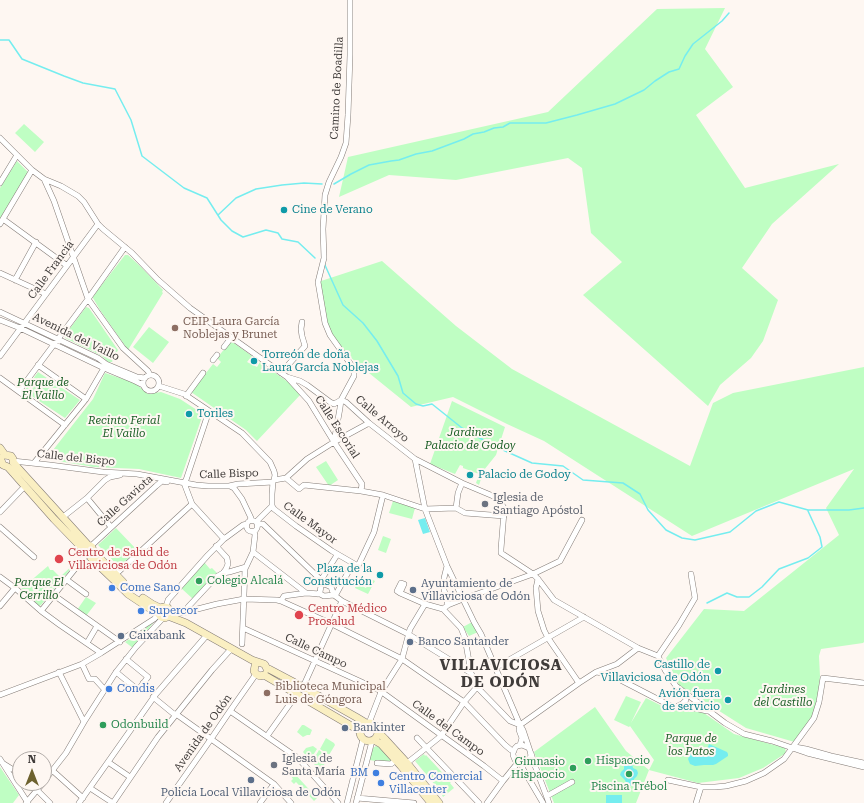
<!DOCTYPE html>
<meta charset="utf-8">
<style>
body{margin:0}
#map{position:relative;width:864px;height:803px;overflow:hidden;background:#fef7f2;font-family:"Roboto Serif",serif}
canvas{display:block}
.north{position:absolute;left:12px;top:751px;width:40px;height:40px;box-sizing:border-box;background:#fef7f2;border:1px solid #b2aca8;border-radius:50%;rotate:0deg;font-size:11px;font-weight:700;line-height:16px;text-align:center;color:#403c3a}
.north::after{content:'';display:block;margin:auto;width:14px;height:18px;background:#6d612e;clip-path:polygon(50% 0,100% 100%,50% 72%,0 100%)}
</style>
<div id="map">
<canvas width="864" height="803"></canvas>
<div class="north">N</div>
</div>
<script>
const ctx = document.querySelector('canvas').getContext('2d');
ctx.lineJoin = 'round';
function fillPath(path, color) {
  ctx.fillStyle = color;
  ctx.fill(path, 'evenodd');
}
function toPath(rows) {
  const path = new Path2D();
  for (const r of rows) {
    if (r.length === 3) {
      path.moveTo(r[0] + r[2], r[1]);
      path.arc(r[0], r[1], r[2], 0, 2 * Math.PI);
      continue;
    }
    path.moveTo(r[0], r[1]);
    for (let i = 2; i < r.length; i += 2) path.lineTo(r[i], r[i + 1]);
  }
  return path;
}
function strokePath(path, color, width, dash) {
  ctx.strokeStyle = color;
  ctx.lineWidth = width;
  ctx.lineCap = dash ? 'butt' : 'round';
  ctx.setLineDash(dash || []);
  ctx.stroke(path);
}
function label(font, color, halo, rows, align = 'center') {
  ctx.font = font + ' "Roboto Serif",serif';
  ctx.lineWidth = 4;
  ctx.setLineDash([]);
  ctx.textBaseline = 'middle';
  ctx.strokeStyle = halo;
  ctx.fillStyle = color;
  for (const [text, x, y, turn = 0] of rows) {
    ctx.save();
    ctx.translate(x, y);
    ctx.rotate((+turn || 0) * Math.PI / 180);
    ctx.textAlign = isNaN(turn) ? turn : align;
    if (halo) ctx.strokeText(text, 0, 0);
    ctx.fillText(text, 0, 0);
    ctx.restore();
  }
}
fillPath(toPath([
 [725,8,705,49,733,87,696,115,745,188,839,164,772,224,742,268,778,300,763,341,751,358,720,385,708,406,583,295,622,262,591,233,582,168,568,158,456,180,389,175,339,197,348,157,548,112,657,9],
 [24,124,44,142,35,152,15,133],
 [17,161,28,172,0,219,0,188],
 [125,255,128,255,141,267,163,290,162,292,163,293,128,350,100,310,93,298,93,297,97,291],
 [382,261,456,326,512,369,690,466,713,403,733,393,864,367,864,642,863,643,821,649,819,656,820,676,818,699,812,718,798,743,746,728,713,707,679,685,666,658,704,609,744,611,839,535,826,508,854,469,692,536,544,441,507,424,453,397,411,407,369,373,337,346,330,335,318,282],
 [86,307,89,308,118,350,112,362,108,362,102,356,65,338,65,335],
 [149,327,169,342,153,363,133,347],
 [231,341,252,356,247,362,257,367,260,362,288,382,301,394,257,441,246,430,191,392,213,364,217,367,221,362,217,358],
 [38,372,80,400,65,418,24,391],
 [105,373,135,383,148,394,161,392,180,399,203,414,181,478,139,469,94,467,46,459,93,399],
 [452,401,505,427,496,455,484,470,479,485,476,483,479,474,463,468,463,466,460,465,455,474,430,464],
 [326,461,338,480,329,486,316,467],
 [393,501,415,508,412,519,389,513],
 [116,528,137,550,119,567,98,545],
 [383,536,391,539,386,553,378,550],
 [78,560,41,605,39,606,21,589,48,566,50,570,53,570,60,577],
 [204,562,210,569,212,568,217,573,193,599,181,588],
 [371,579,375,581,368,594,355,588,356,583,366,588],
 [86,597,96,603,86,616,77,610],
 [154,622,133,648,125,642],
 [472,622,478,632,469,636,463,627],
 [626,696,641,702,631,723,646,698,670,710,692,711,704,713,734,734,785,748,786,753,763,768,739,778,698,783,649,770,636,803,554,803,534,752,595,707,626,751,649,770,654,760,630,726,629,727,614,720],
 [302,725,304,725,312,730,310,735,307,735,303,737,297,732],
 [326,738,334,743,335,745,329,755,320,749],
 [313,746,317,749,310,760,303,752,306,748],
 [376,746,379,747,393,760,389,763,369,760,373,748],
 [319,750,328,757,321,771,312,762],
 [424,754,425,756,426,755,451,782,450,783,454,788,443,797,440,791,415,761],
 [0,767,19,795,13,803,0,803],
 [294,773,317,798,314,801,296,782,294,784,291,781,293,779,291,776]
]), '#bffec3');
fillPath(toPath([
 [425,518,430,532,423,534,418,520],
 [709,744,727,752,728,754,728,756,716,764,713,765,704,765,695,766,690,764,688,759,691,752,699,747,701,749,705,749,708,747],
 [627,762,629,762,632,763,633,768,637,770,638,773,637,776,634,779,634,783,631,786,627,785,625,780,620,775,621,772,624,769,624,764],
 [606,795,622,795,622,803,606,803]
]), '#75edef');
strokePath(toPath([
 [0,40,9,40,22,59,64,76,83,83,115,89,131,120,142,156,184,188,207,198,221,220,232,231,243,237,266,230,278,233,282,239,298,242,315,258],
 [334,184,351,174,369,165,391,161,399,160,416,154,432,151,464,139,473,134,484,132,494,128,503,127,510,123,546,123,577,115,615,104,644,90,655,81,669,72,679,69,685,56,693,44,722,21,729,13],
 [218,215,236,198,256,189,282,185,304,183,322,184],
 [324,263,343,305,363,323,377,341,398,376,403,393,416,404,423,406,432,404,462,428,494,446,532,463,563,466,583,480,623,483,640,494,648,510,666,530,682,538,695,540,730,532,756,511,779,502,808,510,849,510,864,508],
 [707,603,727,593,737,597,749,597,762,587,779,569,808,558,822,547,820,537,808,511]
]), '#75edef', 1.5);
const street = toPath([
 [0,138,32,170,44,179,61,186,78,196,84,202,98,224,103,229,132,253,158,280,190,308,287,377,300,381,307,385,330,402,334,404,341,400],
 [44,179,54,201,81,279,88,299,123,348,148,371,150,375],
 [0,183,17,155],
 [3,219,66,265],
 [0,224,32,170],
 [0,273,46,294],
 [15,280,36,242],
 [0,312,98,358,106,364,137,377,145,378],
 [0,320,20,328,104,368,135,381,143,385],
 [224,347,231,338],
 [0,356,98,224],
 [213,360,217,355],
 [38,365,86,399],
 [281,373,305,346,302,336,301,329,302,322],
 [151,383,8],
 [0,378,65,425],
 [288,378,309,401,334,442,362,484,361,491],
 [159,386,184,394,242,433,270,462,274,471,275,475,274,480],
 [19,391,88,299,125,247],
 [186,396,203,373],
 [341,400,346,402,369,423,415,459,462,483,493,496,498,499,504,508,504,512,501,549,501,553,533,574,538,579,554,600,638,648,658,656],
 [209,411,186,480,184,483,192,504,224,539],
 [334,442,340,408,341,400,354,376,354,371,352,366,330,335,325,323,318,282,324,258,323,229,325,195,329,182,341,157,346,143,348,115,350,55,350,0],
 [415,459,425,509,447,566,474,622,481,634,520,725,519,730,522,738,520,745],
 [13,461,50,465,103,472,137,474,196,485,208,486,229,486,238,484,273,482,274,480,286,478],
 [34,463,86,399,104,368],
 [286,478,299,489,304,485,361,491,383,495,425,509,456,508,465,513,504,516],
 [286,478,307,459,334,442,369,423],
 [273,482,272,494,272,506,274,509,296,526,332,551,358,566,374,532,383,495],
 [230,486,234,488,242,499,251,518,250,520],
 [87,498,111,527],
 [456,508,458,493,462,483],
 [0,512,25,486],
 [63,517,87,498,105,480,110,477,120,475],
 [252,526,5.5],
 [256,522,272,506],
 [257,524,263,524,321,580,324,584],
 [0,527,34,557],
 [91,546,156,486,162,481,167,482],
 [216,546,227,558,228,564,226,569,223,573],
 [253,552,306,593],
 [447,566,444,578,444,590,448,605],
 [115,575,192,504],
 [0,577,15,588,41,611,60,625,101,653],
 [538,579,536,588,538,611,544,630,548,638,579,683],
 [67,580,86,594],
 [321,580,337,555],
 [324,584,329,586,331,587,334,595],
 [400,593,404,584,401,583,397,591,400,593,425,604,443,609,461,628,465,638,471,673,477,687,510,721,520,725,523,730,530,751,531,756,527,761,525,762,520,762,515,760,513,755,513,753,515,748,517,746,522,745,529,748],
 [318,594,320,592,321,586,324,584],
 [334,595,342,601,408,634,471,673],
 [55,596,120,642],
 [335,596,351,567],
 [281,601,284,596,306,593,320,594,324,596,334,595],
 [0,606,15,588],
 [166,607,168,600,208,555,224,539,243,525,247,524],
 [443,609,448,605,463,599,533,574,560,561,582,520],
 [192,610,189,608,188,607,216,577,223,573,229,572,246,567],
 [41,611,87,554],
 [170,613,182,613,217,604,244,599,277,600,281,601,332,624,402,659,464,702,505,745,511,750,514,751],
 [243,628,379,690,484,766,503,781],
 [87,643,97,626],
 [242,644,245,569,253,552,255,535,254,531],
 [658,656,665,670,676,686,725,723,744,734,772,741,807,753,864,767],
 [658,656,679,625,695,598,691,574],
 [82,664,89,679,95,679,105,690],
 [495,668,584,617],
 [59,672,84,722],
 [116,672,138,690,148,677,126,659],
 [597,672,611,675,667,704,675,707,694,708,707,711],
 [143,683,156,694],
 [303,687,342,601],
 [0,695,82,664,101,653,154,619,159,614],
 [153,697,175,715],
 [678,706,682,704,686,700,684,693],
 [230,711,298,758,338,803],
 [176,714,274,784,291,803],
 [369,723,381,692,402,659,410,629,425,604],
 [520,725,579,683,596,672,617,664,638,648],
 [267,736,297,694],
 [417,738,479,803],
 [795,747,806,749,831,756,864,763],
 [531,753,534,763,549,803],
 [0,759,28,803],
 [108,762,130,777],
 [377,763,391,764,396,760,407,763,426,748,441,736,464,702,477,687],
 [522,763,523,769,543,803],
 [4,764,20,774],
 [53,771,83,798],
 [668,780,701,787,715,787,726,786,746,781,764,773,784,759,814,718,819,702,823,678,864,683],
 [44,781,66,753,84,722,116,672,136,647,163,618],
 [90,788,113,803],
 [37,790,50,803],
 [547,796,572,782],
 [357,798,414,803],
 [26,803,43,783],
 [79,803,156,694,207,635],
 [113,803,158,737,212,670,231,649],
 [166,803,211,739,230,711,256,674],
 [260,803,274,784],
 [347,803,363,739],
 [356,803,372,741],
 [487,803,503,781,516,765,517,761],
 [696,803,701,787]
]);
const secondary = toPath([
 [0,448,5,455],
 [5,455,11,456,13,459,13,462,18,468,88,545,92,547,93,551,123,582],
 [0,458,3,465,8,467,54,519,84,550,86,553,89,554,91,558,115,581,128,594,149,608,158,613,161,617,165,618,168,616,170,613,168,608,164,607,160,608],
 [143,598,152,604,160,608],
 [168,616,186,623,252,660,264,664,265,665,267,669],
 [255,666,254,671,256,674,260,676,264,675],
 [267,669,269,669,303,687,356,717,366,723],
 [264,675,360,731],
 [369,732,9],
 [379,733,385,739,407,763,439,803],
 [374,740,381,744,401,766,431,803]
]);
strokePath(street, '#847c77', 6);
strokePath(secondary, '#847c77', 8);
strokePath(street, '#fff', 5);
strokePath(secondary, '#faefc2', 7);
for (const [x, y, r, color] of [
 [284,210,4,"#0f9aa8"],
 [175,328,4,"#8d6e63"],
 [254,361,4,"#0f9aa8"],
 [189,414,4,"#0f9aa8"],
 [470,475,4,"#0f9aa8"],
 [485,504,4,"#6b7280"],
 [59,559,5,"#e0444e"],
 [380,575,4,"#0f9aa8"],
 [199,581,4,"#2e9e5b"],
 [112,588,4,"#3f7fe0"],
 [413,590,4,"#5c6f8a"],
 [141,611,4,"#3f7fe0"],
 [299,615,5,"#e0444e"],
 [121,636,4,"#5c6f8a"],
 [410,642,4,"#5c6f8a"],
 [718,671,4,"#0f9aa8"],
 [109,689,4,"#3f7fe0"],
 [267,693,4,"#8d6e63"],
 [728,700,4,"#0f9aa8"],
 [103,725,4,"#2e9e5b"],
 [345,728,4,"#5c6f8a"],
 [588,761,4,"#2e9e5b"],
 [274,765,4,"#6b7280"],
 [573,768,4,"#2e9e5b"],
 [376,773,4,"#3f7fe0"],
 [629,774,4,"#2e9e5b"],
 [251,780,4,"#5c6f8a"],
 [381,783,4,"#3f7fe0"]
]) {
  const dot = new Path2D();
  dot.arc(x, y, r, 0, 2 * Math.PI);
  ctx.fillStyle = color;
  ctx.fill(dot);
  strokePath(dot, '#fef7f2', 1.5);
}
label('11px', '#403c3a', '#fef7f2', [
 ["Camino de Boadilla",337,88,-87],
 ["Calle Francia",51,270,-54],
 ["Avenida del Vaillo",76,337,26],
 ["Calle Arroyo",382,419,40],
 ["Calle Escorial",337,427,57],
 ["Calle del Bispo",76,458,6],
 ["Calle Bispo",229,474,-2],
 ["Calle Gaviota",125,501,-42],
 ["Calle Mayor",310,523,36],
 ["Calle Campo",316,651,25],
 ["Calle del Campo",448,728,36],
 ["Avenida de Odón",203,733,-55]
]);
label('11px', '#0d838f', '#fef7f2', [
 ["Cine de Verano",292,210],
 ["Torreón de doña",262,355],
 ["Laura García Noblejas",262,368],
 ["Toriles",197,414],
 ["Palacio de Godoy",478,475],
 ["Plaza de la",372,569,"right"],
 ["Constitución",372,582,"right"],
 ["Castillo de",710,665,"right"],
 ["Villaviciosa de Odón",710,678,"right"],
 ["Avión fuera",720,694,"right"],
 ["de servicio",720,707,"right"]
], 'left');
label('11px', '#785e54', '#fef7f2', [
 ["CEIP Laura García",183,322],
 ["Noblejas y Brunet",183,335],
 ["Biblioteca Municipal",275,687],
 ["Luis de Góngora",275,700]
], 'left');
label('italic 11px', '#1d6028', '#fef7f2', [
 ["Parque de",43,383],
 ["El Vaillo",43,396],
 ["Recinto Ferial",124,421],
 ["El Vaillo",124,434],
 ["Jardines",470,433],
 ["Palacio de Godoy",470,446],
 ["Parque El",39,583],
 ["Cerrillo",39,596],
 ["Jardines",783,690],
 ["del Castillo",783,703],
 ["Parque de",691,739],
 ["los Patos",691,752]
]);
label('11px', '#5b616d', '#fef7f2', [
 ["Iglesia de",493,498],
 ["Santiago Apóstol",493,511],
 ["Iglesia de",282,759],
 ["Santa María",282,772]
], 'left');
label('11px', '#be3a42', '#fef7f2', [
 ["Centro de Salud de",68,553],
 ["Villaviciosa de Odón",68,566],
 ["Centro Médico",308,609],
 ["Prosalud",308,622]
], 'left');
label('11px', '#27864d', '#fef7f2', [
 ["Colegio Alcalá",207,581],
 ["Odonbuild",111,725],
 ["Hispaocio",596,761],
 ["Gimnasio",565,762,"right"],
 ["Hispaocio",565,775,"right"],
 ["Piscina Trébol",629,787,"center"]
], 'left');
label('11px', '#4e5e75', '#fef7f2', [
 ["Ayuntamiento de",421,584],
 ["Villaviciosa de Odón",421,597],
 ["Caixabank",129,636],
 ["Banco Santander",418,642],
 ["Bankinter",353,728],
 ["Policía Local Villaviciosa de Odón",251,793,"center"]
], 'left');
label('11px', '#366cbe', '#fef7f2', [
 ["Come Sano",120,588],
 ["Supercor",149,611],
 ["Condis",117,689],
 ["BM",368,773,"right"],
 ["Centro Comercial",389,777],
 ["Villacenter",389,790]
], 'left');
ctx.letterSpacing = '1px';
label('bold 15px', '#403c3a', '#fef7f2', [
 ["VILLAVICIOSA",501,666],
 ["DE ODÓN",501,683]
]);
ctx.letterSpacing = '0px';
</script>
